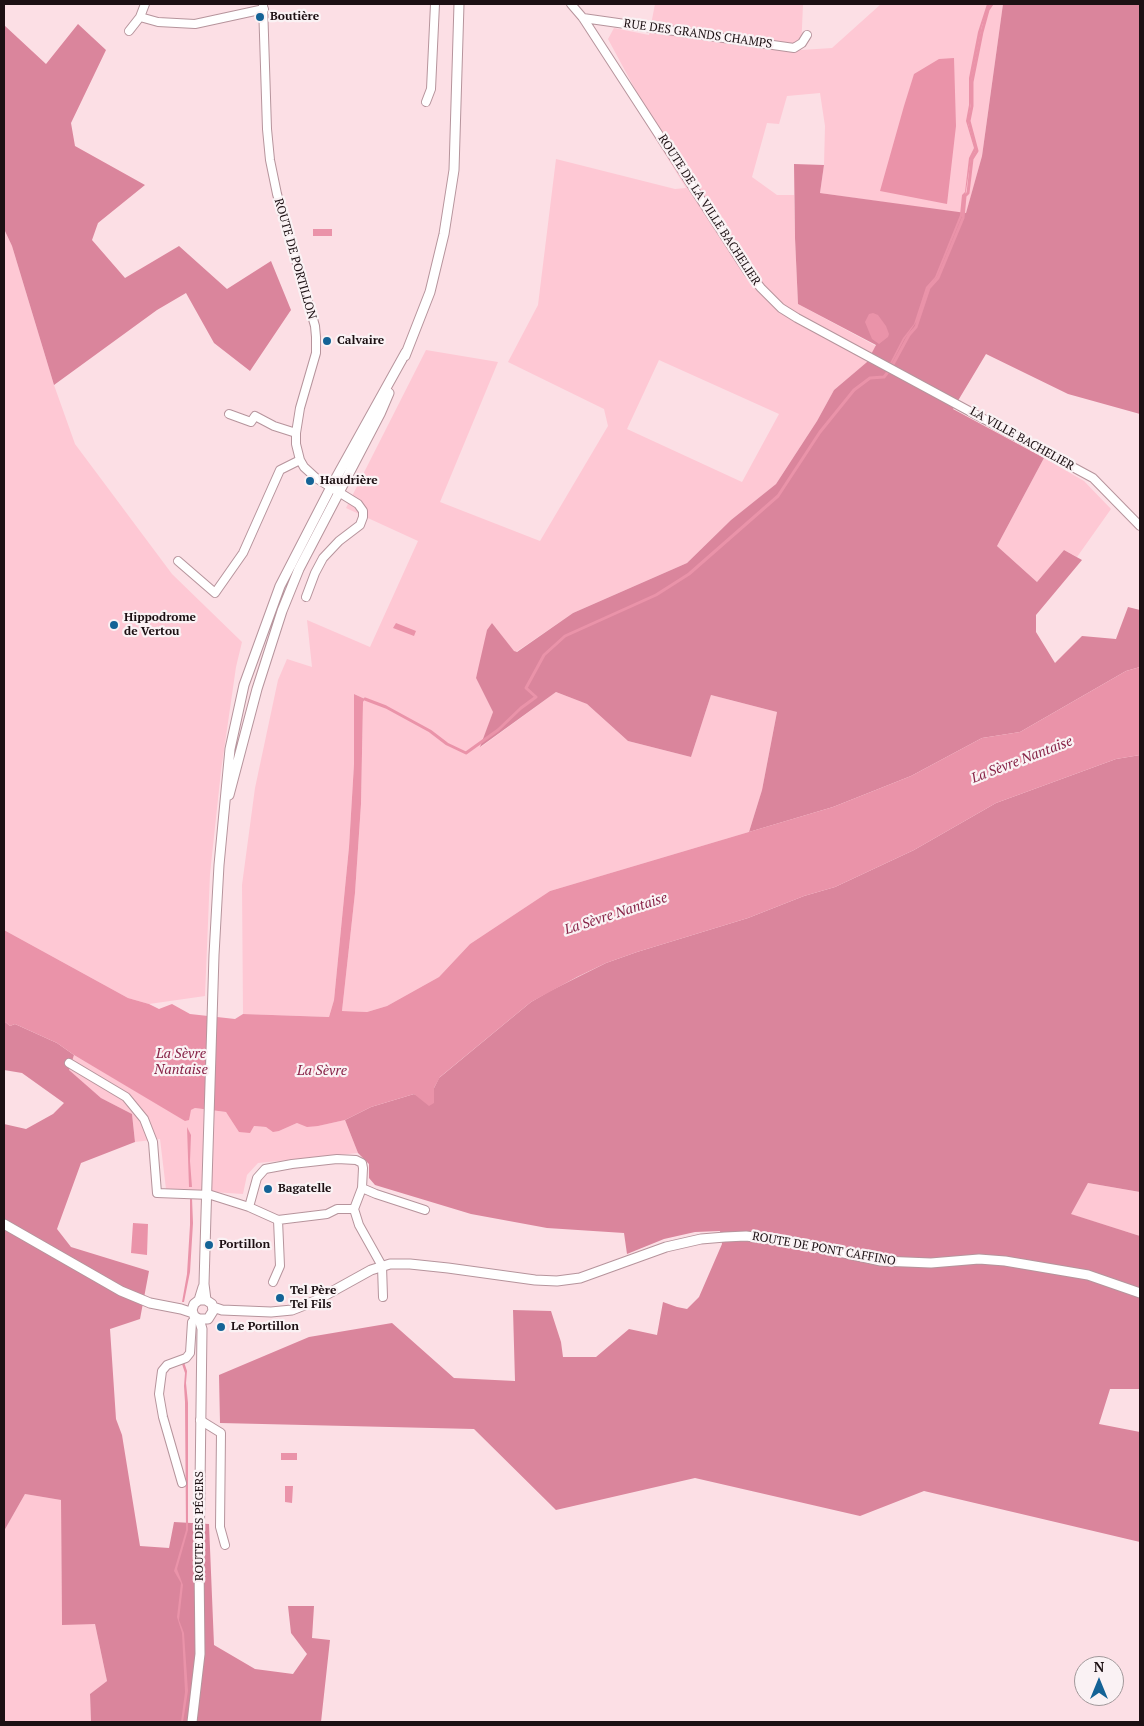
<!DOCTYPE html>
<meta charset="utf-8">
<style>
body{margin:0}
#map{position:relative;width:1144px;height:1726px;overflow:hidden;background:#fcdfe5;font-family:"PT Serif",serif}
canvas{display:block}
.frame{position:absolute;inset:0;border:5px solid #1c1013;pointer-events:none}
.north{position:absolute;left:1074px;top:1656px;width:50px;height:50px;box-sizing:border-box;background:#faf2f4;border:1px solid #a1989a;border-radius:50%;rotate:0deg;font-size:14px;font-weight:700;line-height:20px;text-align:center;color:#1c1013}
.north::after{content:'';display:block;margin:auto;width:18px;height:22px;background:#146396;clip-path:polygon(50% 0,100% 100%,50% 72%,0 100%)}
</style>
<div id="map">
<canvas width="1144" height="1726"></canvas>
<div class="frame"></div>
<div class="north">N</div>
</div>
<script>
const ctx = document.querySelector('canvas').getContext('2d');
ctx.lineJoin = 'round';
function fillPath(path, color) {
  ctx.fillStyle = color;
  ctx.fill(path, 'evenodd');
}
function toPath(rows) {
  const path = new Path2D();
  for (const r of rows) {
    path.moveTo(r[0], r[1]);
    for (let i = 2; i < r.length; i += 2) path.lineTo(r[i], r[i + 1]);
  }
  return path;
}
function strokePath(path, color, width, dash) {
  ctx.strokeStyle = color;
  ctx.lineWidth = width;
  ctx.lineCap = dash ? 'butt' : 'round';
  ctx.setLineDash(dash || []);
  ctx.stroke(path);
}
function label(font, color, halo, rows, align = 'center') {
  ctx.font = font + ' "PT Serif",serif';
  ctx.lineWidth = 4.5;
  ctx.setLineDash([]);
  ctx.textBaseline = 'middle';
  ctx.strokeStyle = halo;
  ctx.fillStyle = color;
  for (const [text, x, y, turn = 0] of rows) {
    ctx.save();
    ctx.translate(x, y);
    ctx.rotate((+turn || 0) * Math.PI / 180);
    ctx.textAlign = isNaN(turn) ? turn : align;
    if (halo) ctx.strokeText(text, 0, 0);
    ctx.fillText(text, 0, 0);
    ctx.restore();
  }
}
fillPath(toPath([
 [655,4,803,4,801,50,832,48,881,4,1003,4,982,156,966,214,820,193,824,165,825,126,820,93,787,96,779,124,767,123,752,177,777,195,794,195,795,238,798,304,876,346,867,362,834,390,817,421,776,484,731,520,687,563,573,613,516,652,514,652,492,623,476,678,493,712,481,747,556,692,587,704,628,741,691,757,711,695,777,712,762,790,749,832,550,891,470,944,439,977,387,1006,367,1012,342,1011,355,893,361,804,363,702,365,699,354,694,354,764,349,847,334,1000,329,1017,243,1014,242,885,255,788,278,680,287,659,312,667,307,620,370,647,418,541,346,508,426,350,498,362,440,502,540,541,608,426,604,409,508,362,538,305,556,159,675,189,686,188,637,109,643,104,608,39,614,28,649,35],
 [659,360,779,414,742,482,627,429],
 [4,229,12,246,54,385,75,444,172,574,242,642,236,667,221,771,210,874,205,996,149,1004,128,998,4,930],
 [1044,458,1084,481,1111,509,1077,557,1064,550,1037,582,997,546],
 [74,1055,185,1120,191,1110,195,1108,226,1112,254,1126,266,1127,279,1131,297,1123,317,1126,345,1120,358,1153,258,1163,247,1175,243,1194,166,1189,160,1139,135,1142,132,1114,101,1098,68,1070],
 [1088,1183,1140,1192,1140,1236,1070,1214],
 [25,1494,61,1500,62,1624,95,1624,107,1681,90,1694,91,1722,4,1722,4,1531]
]), '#fec8d4');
fillPath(toPath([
 [1003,4,1140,4,1140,414,1068,394,986,354,953,409,1044,458,997,546,1037,582,1064,550,1082,560,1036,615,1036,632,1055,663,1082,636,1116,639,1128,607,1140,610,1140,667,1126,671,1020,732,982,738,911,776,833,807,749,832,762,790,777,712,711,695,691,757,628,741,587,704,556,692,480,747,493,712,476,678,487,630,492,623,514,651,517,652,573,613,687,563,731,520,776,484,817,421,834,390,867,362,876,345,798,304,795,238,794,164,824,165,820,193,966,213,982,156],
 [78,24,106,50,71,123,75,146,145,185,98,223,92,240,125,278,179,246,227,289,271,261,291,310,250,371,214,343,186,293,157,310,54,385,12,246,4,229,4,25,46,64],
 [1140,755,1140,1192,1088,1183,1071,1214,1140,1236,1140,1389,1110,1389,1099,1424,1140,1432,1140,1542,924,1491,860,1516,695,1478,556,1510,474,1429,220,1423,219,1375,309,1337,392,1323,454,1378,515,1381,513,1310,551,1311,561,1342,563,1357,596,1357,629,1329,657,1335,663,1302,677,1307,687,1309,699,1297,722,1244,720,1231,695,1232,664,1239,627,1254,624,1233,547,1228,471,1214,375,1185,369,1178,369,1164,358,1153,345,1120,371,1107,414,1094,434,1103,434,1088,439,1078,531,1002,550,991,606,963,637,952,748,918,804,896,835,887,914,850,996,803,1116,759],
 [4,1021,10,1026,15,1024,57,1043,74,1055,69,1070,101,1098,132,1114,135,1142,81,1163,57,1229,71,1247,149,1271,140,1319,110,1329,116,1419,122,1435,140,1546,169,1548,174,1522,209,1524,214,1645,255,1669,293,1674,307,1654,291,1633,288,1606,314,1606,312,1638,330,1640,321,1722,91,1722,90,1694,107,1681,95,1624,62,1625,61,1500,25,1494,4,1531,4,1124,26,1129,53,1114,64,1103,22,1073,4,1070]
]), '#da859c');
fillPath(toPath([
 [987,4,990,4,982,26,971,82,971,103,968,123,976,150,971,159,962,216,937,277,929,287,917,321,904,340,892,363,890,363,903,338,914,324,926,287,935,277,960,215,962,195,965,192,969,158,974,148,966,121,969,105,969,78,978,32],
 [954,58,956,126,947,204,880,191,904,106,914,74,939,59],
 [313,229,332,229,332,236,313,236],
 [873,313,878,315,886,326,889,334,888,337,879,344,872,339,865,322,869,314],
 [396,623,416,631,414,636,393,628],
 [1140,667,1140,755,1116,759,996,803,914,850,835,887,804,896,748,918,637,952,606,963,577,977,531,1002,440,1077,434,1088,434,1103,429,1106,414,1094,371,1107,345,1120,318,1126,307,1127,297,1123,279,1131,273,1132,266,1127,254,1126,250,1133,239,1132,226,1112,195,1108,191,1110,189,1120,185,1121,74,1055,57,1043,15,1024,10,1026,4,1021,4,930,128,998,149,1004,159,1009,172,1004,190,1014,235,1019,243,1014,329,1017,334,1000,349,847,354,764,354,694,365,699,363,702,361,804,355,893,342,1011,367,1012,387,1006,439,977,470,944,550,891,833,807,911,776,982,738,1020,732,1126,671],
 [187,1127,191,1135,190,1161,192,1187,189,1187],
 [190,1198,192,1198,193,1223,190,1272,184,1302,182,1302,187,1274,190,1225],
 [133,1223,148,1224,147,1255,131,1253],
 [184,1362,187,1371,186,1383,188,1403,188,1530,177,1569,183,1585,179,1620,184,1633,188,1691,183,1722,181,1722,185,1692,182,1633,177,1617,181,1583,174,1571,186,1530,185,1402,184,1386,185,1373,182,1364],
 [281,1453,297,1453,297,1460,281,1460],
 [285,1486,293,1486,292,1503,285,1502]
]), '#ea93a9');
strokePath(toPath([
 [365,699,386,707,430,731,447,744,466,753,498,730,521,708,536,697,526,688,544,655,565,636,656,595,689,574,778,496,820,432,854,390,870,378,884,377,891,368,909,335,916,327,929,288,938,278,963,218,965,196,968,193,972,159,977,151,969,121,972,106,972,82,982,32,988,10,992,4]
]), '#ea93a9', 3);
const minor = toPath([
 [263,4,267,129,270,160,277,194,315,326,316,337,316,353,300,408,296,433,296,444,300,460,304,467,316,478,358,504,363,511,363,517,360,525,339,541,323,558,315,573,306,597],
 [571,4,583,18,748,272,761,288,781,308,797,318,1093,478,1140,526],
 [140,17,158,22,195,24,264,9],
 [583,18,794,48,802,43,807,35],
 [129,31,140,17,145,4],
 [426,102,431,89,435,4],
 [229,414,251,422,255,416,274,426,296,433],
 [178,561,215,593,243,553,280,470,300,460],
 [69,1063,126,1097,144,1119,153,1142,157,1193,211,1195,249,1207,278,1220,327,1214,337,1209,354,1209,359,1225,382,1266,383,1297],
 [362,1188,376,1194,425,1210],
 [249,1207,257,1178,265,1169,292,1164,337,1159,356,1160,362,1163,363,1168,362,1188,354,1209],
 [273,1282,280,1266,278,1220],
 [200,1420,221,1433,220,1527,225,1545],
 [182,1483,163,1417,159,1394,162,1371,167,1365,186,1358,190,1353,192,1322,196,1318]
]);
const tertiary = toPath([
 [405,356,430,292,444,234,454,170,459,4],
 [229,795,257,689,282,611,299,569,380,414,389,393],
 [4,1224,121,1291,150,1303,181,1309,193,1313],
 [199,1300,206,1300,212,1304,213,1311,208,1319,199,1319,194,1316,192,1310,194,1304,199,1300,203,1287],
 [206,1300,204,1284,206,1214,214,955,219,865,230,749,244,685,280,586,331,487,406,352],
 [213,1307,222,1310,271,1312,292,1310,315,1301,371,1270,390,1264,410,1264,448,1268,535,1280,557,1281,580,1278,666,1247,701,1239,725,1237,746,1236,793,1242,881,1261,931,1263,979,1259,1005,1261,1088,1275,1140,1293],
 [192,1722,200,1654,199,1563,202,1329,199,1319]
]);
strokePath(minor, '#b6949c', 10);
strokePath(tertiary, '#b6949c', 11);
strokePath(minor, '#fff', 8);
strokePath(tertiary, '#fff', 9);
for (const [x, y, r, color] of [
 [260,17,5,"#146396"],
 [327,341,5,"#146396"],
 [310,481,5,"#146396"],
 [114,625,5,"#146396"],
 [268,1189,5,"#146396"],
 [209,1245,5,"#146396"],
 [280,1298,5,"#146396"],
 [221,1327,5,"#146396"]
]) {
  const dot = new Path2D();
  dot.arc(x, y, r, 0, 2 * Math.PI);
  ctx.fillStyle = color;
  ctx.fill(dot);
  strokePath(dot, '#faf2f4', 2);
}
label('bold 12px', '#1c1013', '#faf2f4', [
 ["Boutière",270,17],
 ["Calvaire",337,341],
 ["Haudrière",320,481],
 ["Hippodrome",124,618],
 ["de Vertou",124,632],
 ["Bagatelle",278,1189],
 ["Portillon",219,1245],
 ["Tel Père",290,1291],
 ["Tel Fils",290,1305],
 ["Le Portillon",231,1327]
], 'left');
label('12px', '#1c1013', '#faf2f4', [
 ["RUE DES GRANDS CHAMPS",698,34,8],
 ["ROUTE DE LA VILLE BACHELIER",709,210,57],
 ["ROUTE DE PORTILLON",295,259,74],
 ["LA VILLE BACHELIER",1022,439,29],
 ["ROUTE DE PONT CAFFINO",824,1249,10],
 ["ROUTE DES PÉGERS",200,1526,-90]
]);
label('italic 14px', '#872347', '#faf2f4', [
 ["La Sèvre Nantaise",1022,760,-21],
 ["La Sèvre Nantaise",616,914,-18],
 ["La Sèvre",181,1054],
 ["Nantaise",181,1070],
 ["La Sèvre",322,1071]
]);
</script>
